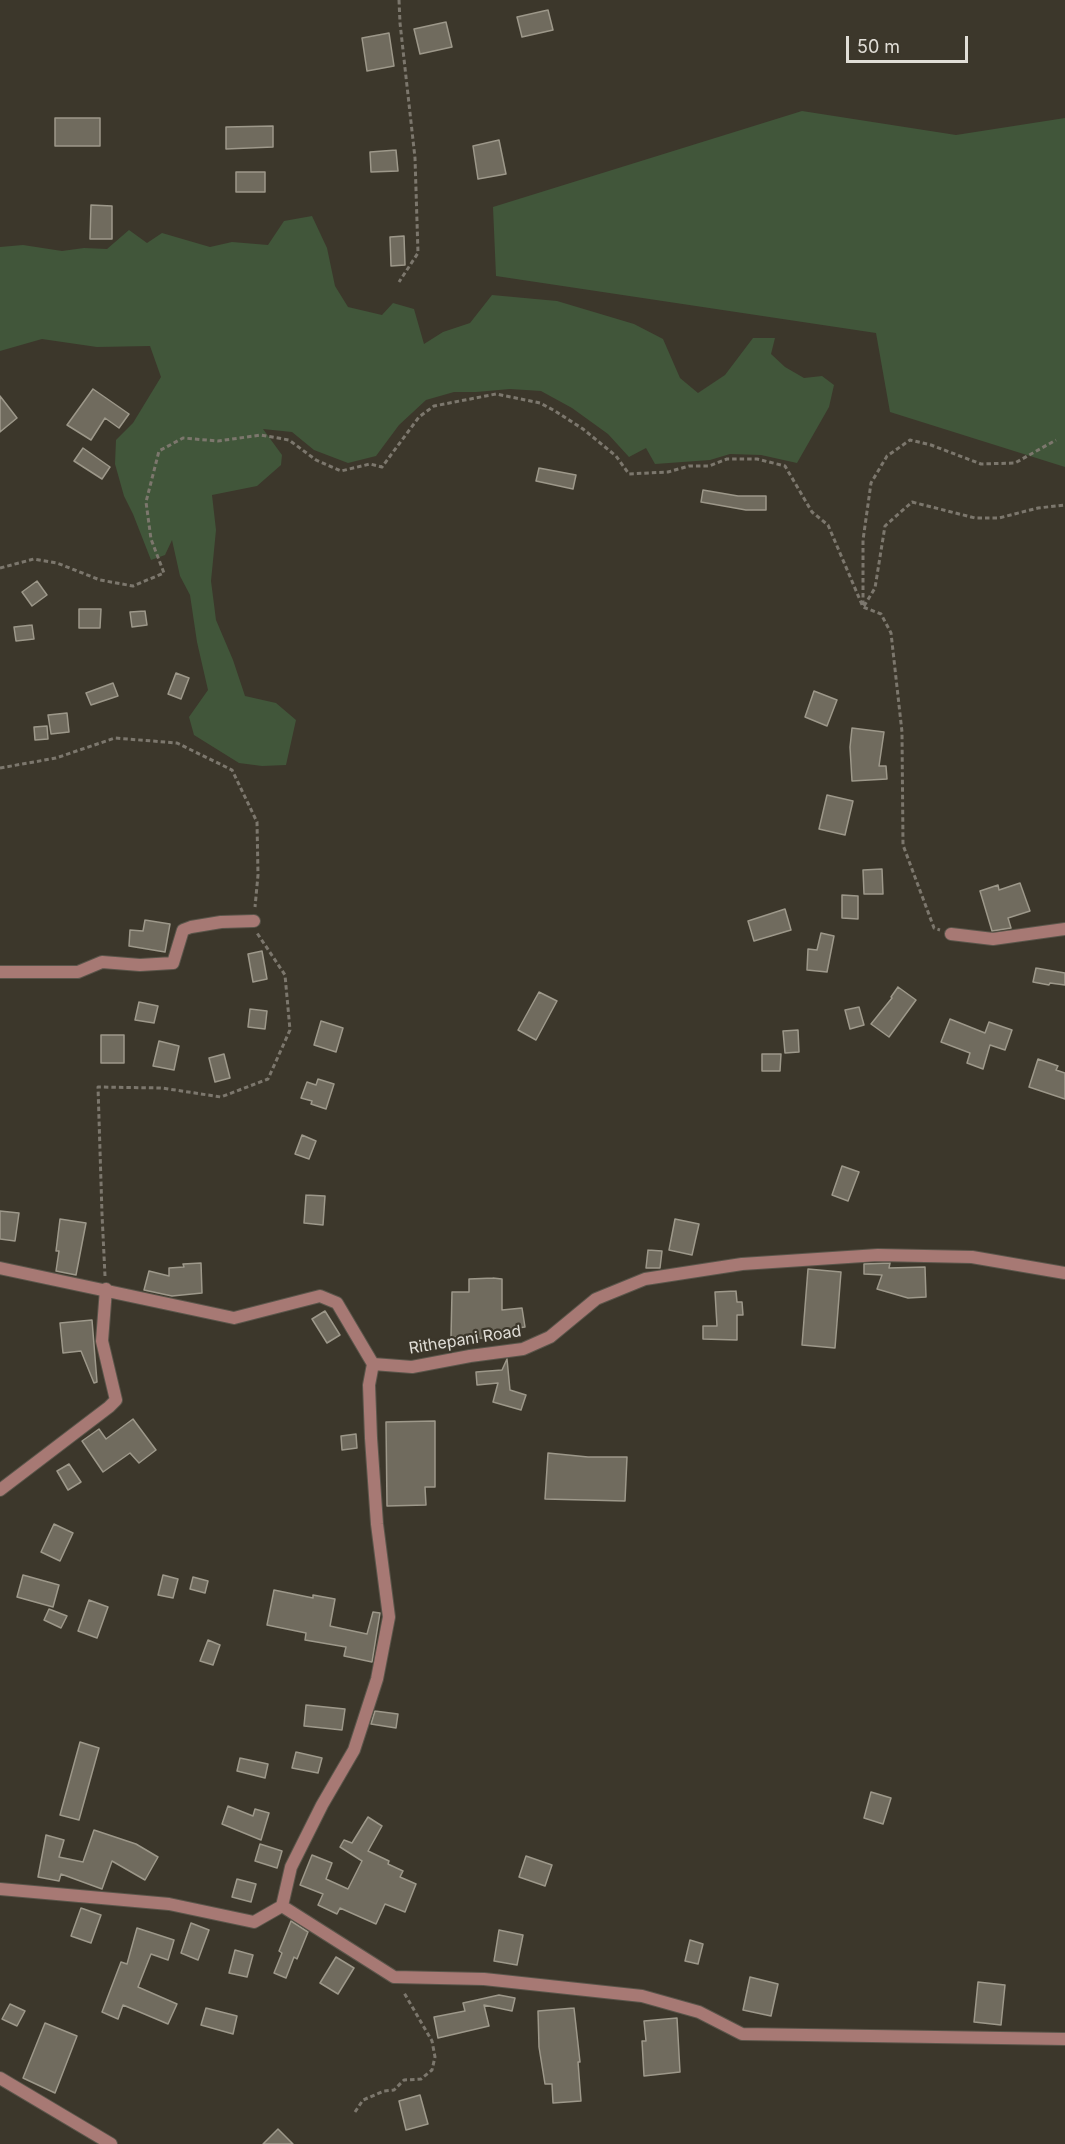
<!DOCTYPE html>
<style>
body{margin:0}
#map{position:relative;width:1065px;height:2144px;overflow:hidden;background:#3c372b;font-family:Inter,sans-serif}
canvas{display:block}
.scale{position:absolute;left:846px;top:36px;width:122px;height:27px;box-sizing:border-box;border:3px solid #e1ded7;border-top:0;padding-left:8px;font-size:18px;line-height:21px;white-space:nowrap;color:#e1ded7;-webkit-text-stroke:4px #3c372b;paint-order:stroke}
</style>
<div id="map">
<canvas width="1065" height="2144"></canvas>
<div class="scale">50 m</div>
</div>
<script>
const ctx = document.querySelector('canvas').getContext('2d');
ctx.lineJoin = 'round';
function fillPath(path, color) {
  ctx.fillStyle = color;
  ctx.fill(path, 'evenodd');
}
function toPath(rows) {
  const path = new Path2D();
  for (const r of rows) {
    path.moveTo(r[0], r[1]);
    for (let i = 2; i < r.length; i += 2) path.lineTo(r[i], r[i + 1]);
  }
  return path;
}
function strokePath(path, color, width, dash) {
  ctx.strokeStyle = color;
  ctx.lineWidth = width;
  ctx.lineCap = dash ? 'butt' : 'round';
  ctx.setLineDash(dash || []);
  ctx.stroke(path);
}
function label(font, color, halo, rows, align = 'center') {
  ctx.font = font + ' Inter,sans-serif';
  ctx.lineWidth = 4.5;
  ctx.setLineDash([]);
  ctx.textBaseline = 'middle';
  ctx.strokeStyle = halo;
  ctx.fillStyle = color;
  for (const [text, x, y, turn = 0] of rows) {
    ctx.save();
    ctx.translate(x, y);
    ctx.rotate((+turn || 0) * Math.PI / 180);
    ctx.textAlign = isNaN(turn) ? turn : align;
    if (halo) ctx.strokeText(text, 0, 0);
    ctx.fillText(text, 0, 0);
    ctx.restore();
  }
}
fillPath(toPath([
 [802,111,956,135,1065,118,1065,467,890,412,876,333,496,276,493,207],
 [312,216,327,248,335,286,348,307,382,315,393,303,414,309,424,344,443,332,470,323,492,295,557,301,634,324,663,339,680,378,698,393,725,375,753,338,775,338,771,354,785,367,804,378,822,376,834,385,829,407,797,463,761,455,730,454,710,460,655,464,646,448,629,457,608,434,572,408,541,391,510,389,476,392,454,392,426,400,399,425,376,456,348,463,314,450,292,432,263,429,282,455,281,465,257,486,212,495,216,530,211,581,216,620,233,660,245,696,276,703,296,720,286,765,262,766,239,763,194,735,189,717,208,690,197,642,190,595,180,576,172,540,165,555,151,560,133,514,124,496,115,464,116,440,133,423,161,377,150,346,97,347,42,339,0,351,0,247,23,245,62,251,84,248,107,249,129,230,147,243,162,233,210,247,232,242,268,245,284,221]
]), '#41563a');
const building = toPath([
 [548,10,553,30,522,37,517,17,548,10],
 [446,22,452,47,420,54,414,29,446,22],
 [389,33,394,66,367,71,362,38,389,33],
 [55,118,100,118,100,146,55,146,55,118],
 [273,126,273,147,226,149,226,127,273,126],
 [499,140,506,174,478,179,473,146,499,140],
 [396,150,398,171,371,172,370,152,396,150],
 [236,172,265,172,265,192,236,192,236,172],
 [91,205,112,206,112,239,90,239,91,205],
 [404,236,405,265,391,266,390,237,404,236],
 [93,389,129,414,119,428,105,418,91,440,67,425,93,389],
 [0,396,17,418,0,432,0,396],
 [83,448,110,467,102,479,74,461,83,448],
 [539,468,576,475,573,489,536,481,539,468],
 [703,490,738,496,766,496,766,510,746,510,701,502,703,490],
 [37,581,47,595,32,606,22,592,37,581],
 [79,609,101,609,100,628,79,628,79,609],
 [145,611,147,625,132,627,130,612,145,611],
 [32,625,34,639,16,641,14,627,32,625],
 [176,673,189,678,181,699,168,694,176,673],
 [113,683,118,696,91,705,86,693,113,683],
 [814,691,837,700,827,726,805,717,814,691],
 [67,713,69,732,51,734,48,715,67,713],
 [47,726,48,739,35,740,34,727,47,726],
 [852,728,884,732,879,766,886,766,887,779,852,781,850,747,852,728],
 [827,795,853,801,845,835,819,829,827,795],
 [882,869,883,894,864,894,863,870,882,869],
 [1020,883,1030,911,1008,918,1011,928,992,931,980,891,998,885,999,890,1020,883],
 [842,895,858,896,858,919,842,918,842,895],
 [785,909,791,930,754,941,748,921,785,909],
 [145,920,170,924,165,952,129,946,130,930,143,931,145,920],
 [821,933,834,936,827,972,807,970,808,949,817,950,821,933],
 [262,951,267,979,253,982,248,954,262,951],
 [1036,968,1065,973,1065,985,1050,983,1049,985,1033,982,1036,968],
 [898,987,916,1000,889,1037,871,1024,892,998,891,997,898,987],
 [539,992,557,1001,536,1040,518,1030,539,992],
 [139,1002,158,1006,154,1023,135,1020,139,1002],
 [859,1007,864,1025,850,1029,845,1010,859,1007],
 [250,1009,267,1011,265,1029,248,1027,250,1009],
 [950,1019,985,1033,989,1022,1012,1030,1005,1050,990,1045,983,1069,967,1063,970,1053,941,1042,950,1019],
 [321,1021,343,1028,336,1052,314,1045,321,1021],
 [798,1030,799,1052,785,1053,783,1031,798,1030],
 [101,1035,124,1035,124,1063,101,1063,101,1035],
 [159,1041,179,1046,174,1070,153,1066,159,1041],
 [224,1054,230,1078,215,1082,209,1058,224,1054],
 [762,1054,781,1054,780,1071,762,1071,762,1054],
 [1038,1059,1058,1066,1056,1070,1065,1073,1065,1099,1029,1087,1038,1059],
 [318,1079,334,1084,326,1109,311,1104,312,1101,301,1098,307,1082,316,1085,318,1079],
 [302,1135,316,1141,309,1159,295,1154,302,1135],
 [842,1166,859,1172,848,1201,832,1195,842,1166],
 [306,1195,325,1196,323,1225,304,1223,306,1195],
 [0,1211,19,1213,15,1241,0,1239,0,1211],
 [60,1219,86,1223,76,1275,56,1271,59,1251,56,1251,60,1219],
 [675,1219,699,1224,692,1255,669,1250,675,1219],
 [648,1250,662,1251,660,1268,646,1268,648,1250],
 [201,1263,202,1293,172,1296,144,1290,149,1271,169,1276,169,1268,184,1267,183,1264,201,1263],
 [890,1263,889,1268,925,1267,926,1297,908,1298,877,1289,882,1275,864,1274,864,1264,890,1263],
 [808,1269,841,1272,835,1348,802,1345,808,1269],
 [493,1278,502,1279,502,1310,522,1308,525,1327,502,1330,502,1339,451,1337,452,1292,469,1292,469,1279,493,1278],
 [736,1291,737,1302,742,1302,743,1315,737,1315,737,1340,703,1339,703,1326,717,1326,715,1292,736,1291],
 [325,1311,340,1335,327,1343,312,1319,325,1311],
 [92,1320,97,1382,94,1383,81,1351,63,1353,60,1323,92,1320],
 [507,1359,510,1390,526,1395,521,1410,493,1402,498,1383,477,1385,476,1372,502,1370,507,1359],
 [133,1419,156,1450,139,1463,130,1453,103,1472,82,1441,99,1429,106,1439,133,1419],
 [435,1421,435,1487,425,1487,426,1505,387,1506,386,1422,435,1421],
 [356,1434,357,1448,342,1450,341,1436,356,1434],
 [548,1453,588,1457,627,1457,625,1501,545,1499,548,1453],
 [69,1464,81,1482,68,1490,57,1471,69,1464],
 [54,1524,73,1533,60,1561,41,1552,54,1524],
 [23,1575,59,1585,53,1607,17,1597,23,1575],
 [163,1575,178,1579,173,1598,158,1595,163,1575],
 [193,1577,208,1581,205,1593,190,1589,193,1577],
 [274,1590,313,1598,313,1595,335,1599,330,1626,367,1634,373,1612,380,1613,372,1662,344,1656,346,1647,305,1640,306,1633,267,1625,274,1590],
 [89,1600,108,1607,97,1638,78,1631,89,1600],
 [49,1609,67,1616,61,1628,44,1620,49,1609],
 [208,1640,220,1645,213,1665,200,1661,208,1640],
 [306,1705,345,1709,342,1730,304,1726,306,1705],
 [375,1711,398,1714,396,1728,371,1724,375,1711],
 [80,1742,99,1748,79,1820,60,1815,80,1742],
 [296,1752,322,1758,318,1773,292,1768,296,1752],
 [240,1758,268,1764,265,1778,237,1771,240,1758],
 [871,1792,891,1798,883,1824,864,1818,871,1792],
 [228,1806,253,1816,255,1809,269,1813,261,1840,222,1824,228,1806],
 [368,1817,382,1826,368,1851,389,1861,388,1864,403,1871,400,1877,416,1884,405,1912,385,1904,376,1924,340,1908,337,1914,318,1905,323,1894,300,1885,312,1855,332,1863,326,1879,348,1889,362,1861,340,1847,344,1840,352,1843,368,1817],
 [94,1830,136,1844,158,1857,145,1880,112,1861,102,1889,61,1874,59,1881,38,1877,46,1835,64,1840,59,1857,83,1862,94,1830],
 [260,1844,282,1851,277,1868,255,1861,260,1844],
 [526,1856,552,1865,545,1886,519,1877,526,1856],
 [237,1879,256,1884,251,1902,232,1897,237,1879],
 [81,1908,101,1915,91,1943,71,1936,81,1908],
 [291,1921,308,1932,297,1959,294,1957,286,1978,274,1973,282,1953,279,1951,291,1921],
 [191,1923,209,1930,198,1960,181,1953,191,1923],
 [137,1928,174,1940,168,1960,151,1954,138,1987,177,2004,168,2024,123,2005,118,2019,102,2012,121,1962,127,1964,137,1928],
 [499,1930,523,1935,517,1965,494,1961,499,1930],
 [690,1940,703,1944,698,1964,685,1961,690,1940],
 [235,1950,253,1955,247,1977,229,1973,235,1950],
 [336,1957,354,1968,338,1994,320,1983,336,1957],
 [750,1977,778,1984,771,2016,743,2010,750,1977],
 [978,1982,1005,1985,1001,2025,974,2022,978,1982],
 [499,1995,515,1998,512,2011,484,2005,489,2026,438,2038,434,2017,465,2011,463,2003,499,1995],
 [10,2004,25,2011,17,2026,2,2019,10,2004],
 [206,2008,237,2016,233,2034,201,2025,206,2008],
 [574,2008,580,2062,578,2062,581,2101,553,2103,552,2084,545,2084,539,2047,538,2011,574,2008],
 [677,2018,680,2072,644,2076,642,2041,646,2041,644,2021,677,2018],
 [45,2023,77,2036,55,2093,23,2078,45,2023],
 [420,2095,428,2124,406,2130,399,2101,420,2095],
 [278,2129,293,2144,263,2144,278,2129]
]);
fillPath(building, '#706b5e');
strokePath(building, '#9d988a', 1.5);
const minor = toPath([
 [951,934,993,939,1065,929],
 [0,972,78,972,102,962,140,965,173,963,183,930,191,927,221,922,254,921],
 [0,1268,234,1318,320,1296,337,1303,373,1364,412,1367,470,1356,523,1349,550,1337,596,1299,645,1279,742,1264,878,1255,972,1257,1065,1273],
 [0,1490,109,1407,116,1400,102,1341,106,1289],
 [0,1889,169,1904,254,1922,282,1906,291,1867,322,1805,354,1750,377,1679,389,1617,377,1524,371,1438,369,1385,373,1364],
 [282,1906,394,1977,484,1979,642,1996,699,2012,742,2034,1065,2039],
 [0,2078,111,2144]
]);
strokePath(minor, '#5a554a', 14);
strokePath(toPath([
 [399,0,400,23,415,158,418,253,399,282],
 [0,568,34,559,57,563,100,580,133,586,164,573,151,539,146,502,159,451,183,438,218,441,261,435,289,440,316,460,341,471,370,464,382,467,419,417,434,406,496,394,540,403,555,411,583,429,616,456,629,474,668,472,689,466,709,466,727,459,757,459,785,466,812,512,828,525,863,607,881,614,891,633,902,732,903,845,934,928,940,930],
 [863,605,863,540,871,483,887,456,910,440,931,445,981,464,1015,463,1056,440],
 [864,606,875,588,885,526,912,502,975,518,999,518,1038,508,1065,505],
 [0,768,56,758,115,738,177,743,232,770,257,822,258,875,255,907],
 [105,1276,102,1214,98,1087,162,1088,221,1097,268,1079,290,1030,285,975,257,933],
 [355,2112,363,2100,384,2091,394,2090,404,2080,421,2079,432,2070,435,2057,432,2041,403,1991]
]), '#7c776d', 3, [4.5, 3]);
strokePath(minor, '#a77974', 12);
label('16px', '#e1ded7', '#3c372b', [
 ["Rithepani Road",465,1340,-9]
]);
</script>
